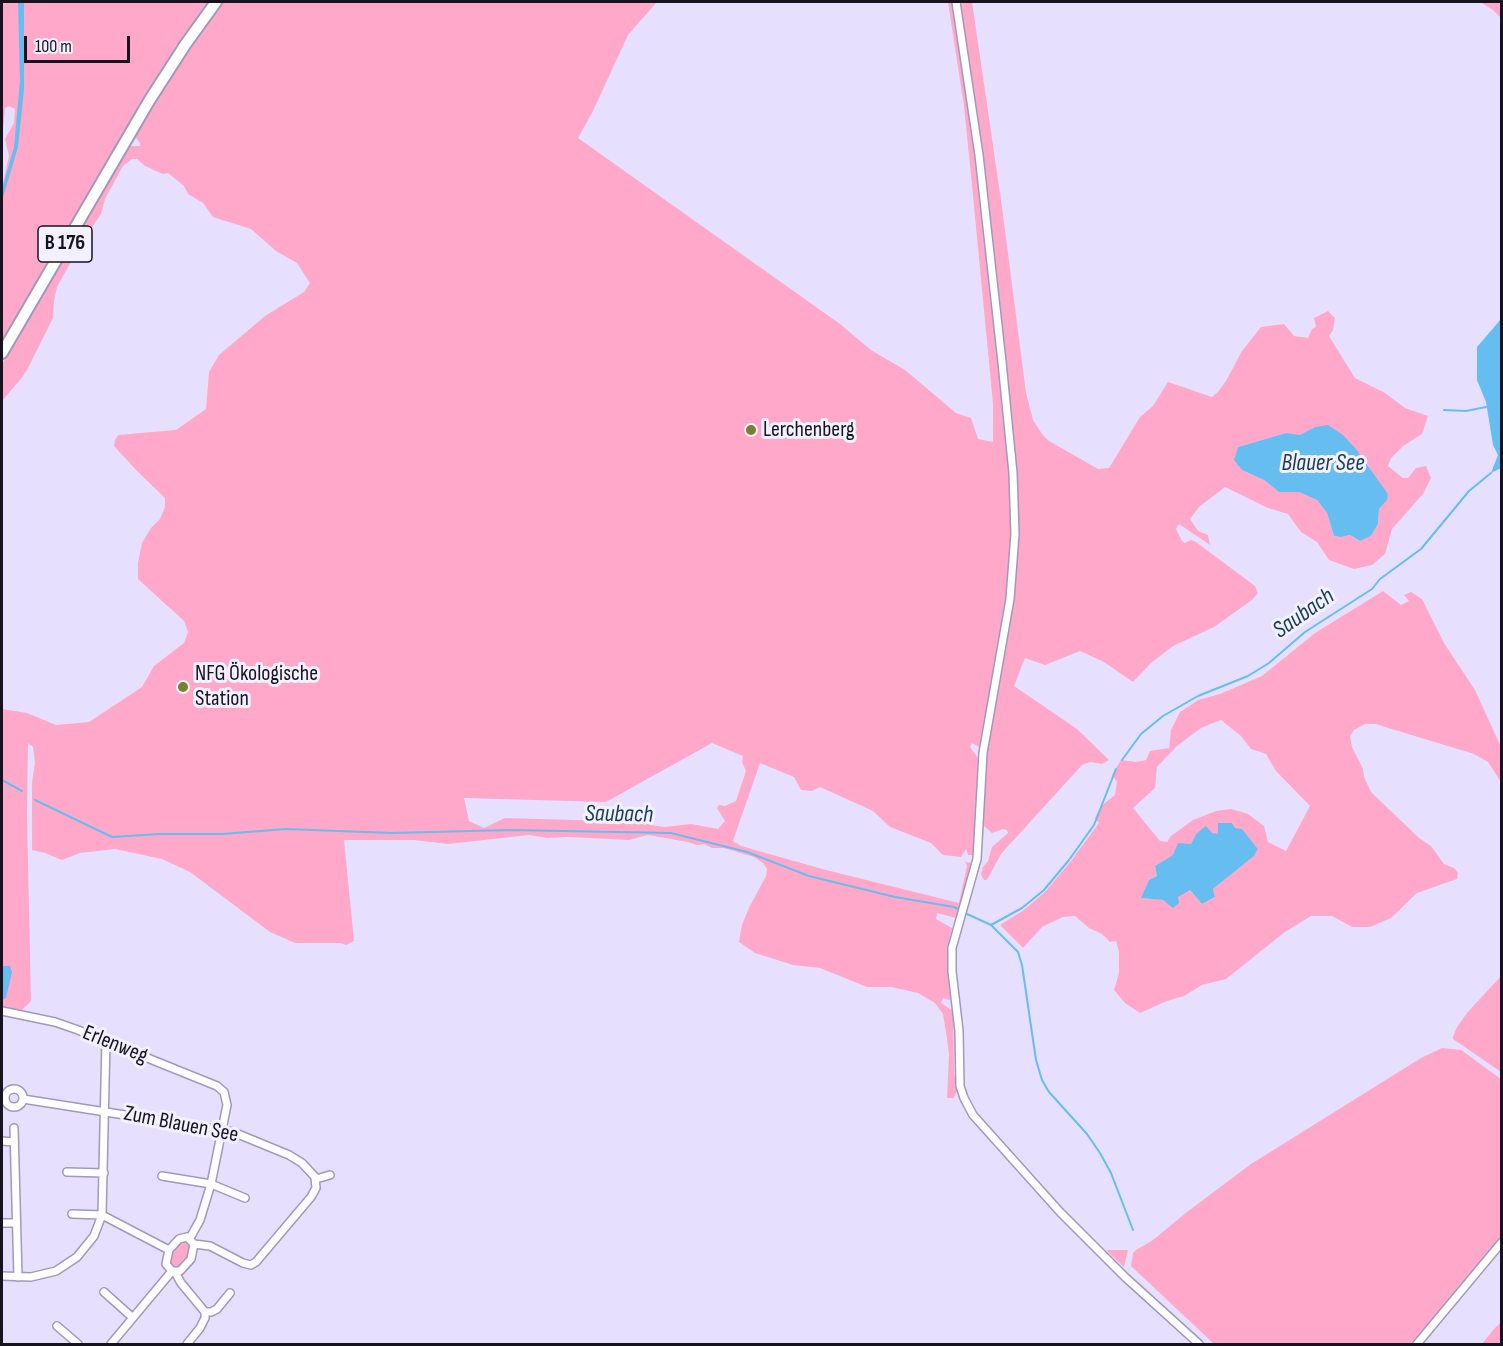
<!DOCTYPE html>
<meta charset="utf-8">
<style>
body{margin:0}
#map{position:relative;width:1503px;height:1346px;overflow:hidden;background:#e6e0fe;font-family:"Sofia Sans Condensed",sans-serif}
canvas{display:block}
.frame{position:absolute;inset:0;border:3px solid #16131f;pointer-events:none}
.scale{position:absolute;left:24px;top:36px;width:106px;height:27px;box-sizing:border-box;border:3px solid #16131f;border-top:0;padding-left:8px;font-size:18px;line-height:21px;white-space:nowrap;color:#16131f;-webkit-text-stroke:4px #f3f0ff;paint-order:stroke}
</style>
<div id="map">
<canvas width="1503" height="1346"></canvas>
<div class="frame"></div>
<div class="scale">100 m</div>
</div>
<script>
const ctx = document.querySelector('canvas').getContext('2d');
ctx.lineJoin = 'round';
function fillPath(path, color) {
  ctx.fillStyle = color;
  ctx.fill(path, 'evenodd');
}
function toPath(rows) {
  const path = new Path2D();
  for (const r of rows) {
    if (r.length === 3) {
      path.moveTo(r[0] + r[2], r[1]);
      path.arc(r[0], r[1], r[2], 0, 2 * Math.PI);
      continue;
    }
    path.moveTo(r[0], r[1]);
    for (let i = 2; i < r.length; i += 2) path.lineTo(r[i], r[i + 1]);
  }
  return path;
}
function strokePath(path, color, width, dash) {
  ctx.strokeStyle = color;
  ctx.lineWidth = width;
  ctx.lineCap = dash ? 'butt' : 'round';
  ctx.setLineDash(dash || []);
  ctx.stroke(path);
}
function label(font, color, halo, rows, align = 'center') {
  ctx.font = font + ' "Sofia Sans Condensed",sans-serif';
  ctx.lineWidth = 6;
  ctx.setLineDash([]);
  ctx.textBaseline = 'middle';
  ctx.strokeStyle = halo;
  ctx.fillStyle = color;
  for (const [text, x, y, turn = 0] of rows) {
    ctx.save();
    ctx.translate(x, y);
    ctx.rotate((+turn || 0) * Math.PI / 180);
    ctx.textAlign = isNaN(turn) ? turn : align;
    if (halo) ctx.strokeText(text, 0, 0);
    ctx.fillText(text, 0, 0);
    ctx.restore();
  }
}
fillPath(toPath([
 [2,2,209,2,179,44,176,45,163,71,138,107,125,131,121,136,120,141,2,344,2,187,9,156,5,139,14,123,15,109,9,106,5,108,2,142],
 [222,2,657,2,628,35,593,111,578,138,840,324,871,350,905,370,956,413,971,418,978,439,993,442,993,404,972,185,964,106,948,2,953,2,976,155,1005,417,1011,475,1012,533,1007,599,981,743,979,747,972,743,970,747,978,758,973,855,968,855,966,849,961,857,943,855,931,843,890,827,873,811,820,787,812,791,801,790,794,777,760,763,733,841,741,846,826,870,959,903,967,866,965,862,972,863,956,918,937,913,936,919,952,928,947,951,952,998,949,1000,943,998,941,1003,953,1011,954,1073,957,1091,954,1098,947,1098,949,1055,947,1038,943,1014,935,1003,918,993,891,987,867,987,820,968,793,965,755,953,739,942,742,925,749,908,766,876,767,869,763,863,754,857,724,848,712,848,704,844,697,845,688,842,648,835,629,840,568,837,547,838,529,835,448,844,414,840,344,840,354,941,346,945,340,943,295,943,270,932,190,872,162,859,115,849,80,853,62,860,45,853,32,850,32,782,35,763,33,747,28,743,27,816,31,1001,22,1010,2,1007,2,709,27,713,56,725,89,722,142,687,154,666,184,643,188,632,184,621,138,579,138,563,142,543,151,528,160,519,165,507,165,498,137,471,114,446,115,440,118,435,176,430,206,409,209,372,219,355,265,316,304,292,310,283,297,263,276,251,251,229,213,217,203,203,188,194,184,186,168,173,163,174,145,166,137,159,132,159,123,166,105,199,101,214,82,242,57,287,54,301,53,318,27,370,20,380,2,401,2,364,129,146,140,146,140,143,136,138,135,134,147,113],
 [712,743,743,756,742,762,746,771,736,801,725,806,719,805,717,808,725,821,718,829,691,824,664,827,651,825,637,819,608,821,505,818,484,828,469,821,464,798,606,802],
 [958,2,972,2,1002,207,1026,393,1033,420,1042,434,1049,441,1098,469,1109,468,1140,417,1153,406,1168,382,1212,397,1218,392,1226,381,1242,351,1261,327,1284,324,1294,336,1308,338,1312,329,1316,327,1314,318,1328,311,1335,318,1333,330,1329,336,1355,378,1385,393,1405,408,1428,416,1422,434,1403,446,1391,458,1388,466,1403,478,1408,478,1416,468,1426,466,1431,478,1423,494,1392,529,1385,554,1372,565,1354,569,1329,560,1317,542,1301,532,1288,514,1268,508,1225,487,1199,507,1190,519,1198,531,1208,535,1210,545,1179,524,1176,529,1182,541,1185,543,1191,540,1196,542,1255,586,1258,593,1252,600,1214,627,1173,646,1151,663,1133,682,1104,662,1080,651,1045,665,1025,658,1014,686,1077,729,1109,760,1102,764,1090,762,1082,765,1001,854,987,880,984,880,981,875,983,867,988,861,992,847,1008,833,1007,830,1003,829,992,833,984,826,984,791,989,737,1013,599,1018,535,1017,489,982,154],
 [1315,427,1365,459,1372,473,1388,494,1386,500,1379,509,1378,524,1371,536,1360,541,1350,535,1341,537,1334,536,1327,513,1317,500,1299,492,1279,492,1264,480,1242,470,1238,447,1286,433,1300,436],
 [1480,2,1501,2,1501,18,1493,10],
 [1383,591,1401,605,1409,601,1404,595,1411,592,1422,599,1444,643,1475,690,1501,747,1501,782,1488,762,1474,754,1385,727,1376,724,1365,724,1354,730,1350,736,1352,747,1363,769,1364,777,1371,792,1419,838,1431,846,1444,864,1454,868,1458,873,1457,879,1417,893,1391,918,1370,927,1352,927,1332,916,1311,916,1285,932,1226,979,1202,985,1184,996,1167,1001,1140,1013,1125,1003,1114,990,1119,973,1119,952,1116,941,1110,942,1102,934,1089,928,1075,916,1063,917,1042,927,1023,948,1000,925,1024,910,1046,891,1071,861,1099,823,1095,818,1101,806,1115,795,1117,782,1112,775,1121,760,1136,762,1146,760,1150,751,1169,748,1171,730,1180,712,1198,700,1220,694,1262,676,1315,633],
 [1221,720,1241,736,1251,749,1266,754,1276,771,1310,806,1286,851,1268,842,1264,826,1248,814,1231,809,1216,811,1193,820,1171,836,1167,842,1160,841,1133,808,1155,788,1157,767,1177,746,1201,728],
 [1242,830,1258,849,1254,856,1213,889,1215,897,1202,904,1190,890,1182,893,1170,903,1163,900,1142,898,1149,880,1157,876,1155,866,1191,845,1196,834,1218,834],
 [1501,976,1501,1072,1453,1039,1453,1037,1457,1027,1467,1013],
 [1442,1048,1461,1050,1501,1079,1501,1236,1411,1344,1214,1344,1131,1266,1133,1253,1136,1250,1153,1240,1187,1212,1251,1164,1421,1058],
 [186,1240,191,1245,188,1258,179,1268,171,1267,169,1263,172,1251,181,1242],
 [1107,1250,1128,1250,1124,1267,1108,1252],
 [1501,1322,1501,1344,1482,1344,1494,1329]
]), '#ffa8ca');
fillPath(toPath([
 [18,2,24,2,24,89,18,147,2,201,2,189,14,147,20,81],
 [1501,319,1501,468,1491,473,1498,455,1493,445,1486,402,1477,380,1477,347],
 [1328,425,1343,435,1356,449,1388,494,1387,500,1379,509,1378,524,1371,536,1360,541,1350,535,1341,537,1334,536,1327,513,1317,500,1299,492,1279,492,1264,480,1242,470,1234,460,1238,447,1286,433,1300,435,1315,427],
 [1218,823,1232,823,1235,828,1242,829,1258,849,1254,856,1213,889,1215,897,1202,904,1190,890,1178,897,1179,903,1173,908,1163,900,1141,898,1149,880,1157,876,1155,866,1173,855,1178,843,1191,844,1196,834,1206,826,1212,833,1218,834],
 [2,966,10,966,12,972,6,998,2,1000]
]), '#65beef');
strokePath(toPath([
 [1444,410,1466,411,1486,407],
 [1122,760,1141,734,1163,716,1198,696,1248,676,1269,663,1305,632,1372,589,1380,579,1421,549,1469,491,1491,473],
 [2,780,22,791],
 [35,800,112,837,160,834,222,834,286,829,392,833,509,830,671,833,747,852,809,876,895,897,954,907,960,910],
 [965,913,991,925,1018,952,1022,965,1036,1060,1042,1080,1049,1092,1087,1134,1100,1153,1111,1173,1133,1230],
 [991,925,1022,908,1044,890,1069,860,1094,825,1116,769]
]), '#65beef', 2);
const minor = toPath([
 [956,2,979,155,1002,362,1013,473,1015,534,1010,599,983,753,977,859,952,948,952,971,959,1031,960,1086,964,1098,973,1115,1060,1212,1125,1277,1199,1344],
 [2,1011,55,1022,78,1030,217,1086,224,1092,227,1105,211,1184,200,1220,190,1238],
 [14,1098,9],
 [23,1099,233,1132,289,1155,302,1163,315,1177,316,1188,311,1197,256,1262,251,1265,243,1263,210,1246,194,1244],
 [14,1128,18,1277],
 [2,1141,14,1142],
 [67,1172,104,1173],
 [162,1176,211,1184,245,1198],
 [316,1179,330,1175],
 [72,1214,102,1215,169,1250],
 [2,1223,16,1223],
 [187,1237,194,1244,191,1259,180,1271,172,1271,166,1264,169,1250,179,1239,187,1237],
 [175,1272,181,1283,205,1312,205,1318,200,1328,187,1344],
 [2,1276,31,1277,56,1271,77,1257,94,1236,102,1215,106,1040],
 [104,1292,133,1318],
 [205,1312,211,1312,217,1309,230,1293],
 [57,1326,78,1344],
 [111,1344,172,1271],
 [1417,1344,1502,1242]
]);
const primary = toPath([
 [2,353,149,101,185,45,216,2]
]);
strokePath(minor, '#a099bc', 10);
strokePath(primary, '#a099bc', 14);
strokePath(minor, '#fff', 7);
strokePath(primary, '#fff', 10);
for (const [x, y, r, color] of [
 [751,430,6,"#79812c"],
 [183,687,6,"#79812c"]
]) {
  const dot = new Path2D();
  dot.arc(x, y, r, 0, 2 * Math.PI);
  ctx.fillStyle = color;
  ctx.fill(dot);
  strokePath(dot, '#f3f0ff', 2);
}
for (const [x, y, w] of [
 [65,244,54]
]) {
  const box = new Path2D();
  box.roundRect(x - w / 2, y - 18, w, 36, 4.5);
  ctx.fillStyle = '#f3f0ff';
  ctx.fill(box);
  strokePath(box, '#16131f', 1.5);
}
label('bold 21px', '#16131f', null, [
 ["B 176",65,244]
]);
label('22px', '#16131f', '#f3f0ff', [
 ["Lerchenberg",763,430],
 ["NFG Ökologische",195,674],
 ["Station",195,699]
], 'left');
label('22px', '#16131f', '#f3f0ff', [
 ["Erlenweg",115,1045,22],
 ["Zum Blauen See",181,1125,11]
]);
label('italic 24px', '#173e52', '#f3f0ff', [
 ["Blauer See",1323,464],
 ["Saubach",1304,614,-35],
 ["Saubach",619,815,1]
]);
</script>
